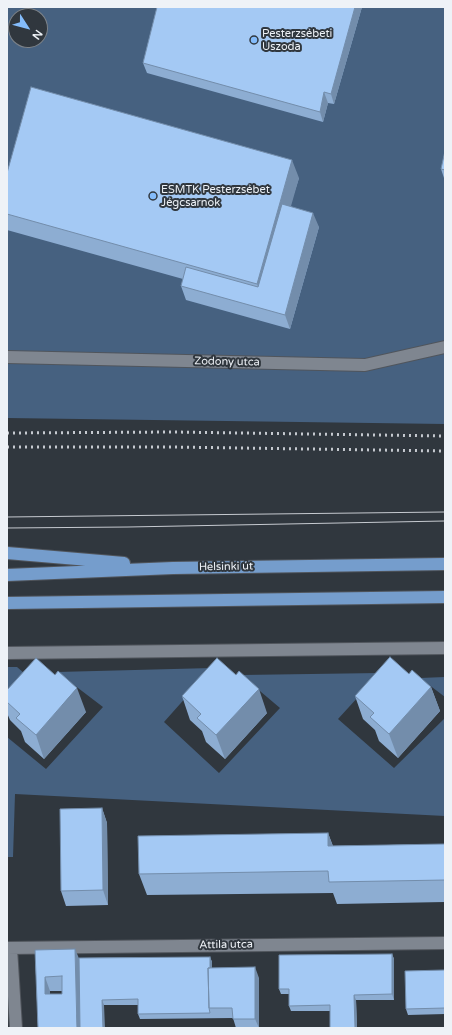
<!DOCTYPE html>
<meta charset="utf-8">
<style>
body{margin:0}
#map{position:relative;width:452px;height:1035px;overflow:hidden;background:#30373e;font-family:"Varela Round",sans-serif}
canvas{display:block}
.frame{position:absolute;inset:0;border:8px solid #eef2f7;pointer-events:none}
.north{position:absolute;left:8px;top:8px;width:40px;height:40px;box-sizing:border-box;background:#30373e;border:1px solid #7c8288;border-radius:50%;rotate:126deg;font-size:11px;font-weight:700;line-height:16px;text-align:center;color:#eef2f7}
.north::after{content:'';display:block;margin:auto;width:14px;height:18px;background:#84bcfb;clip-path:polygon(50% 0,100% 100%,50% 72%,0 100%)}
</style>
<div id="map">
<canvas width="452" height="1035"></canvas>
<div class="frame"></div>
<div class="north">N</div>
</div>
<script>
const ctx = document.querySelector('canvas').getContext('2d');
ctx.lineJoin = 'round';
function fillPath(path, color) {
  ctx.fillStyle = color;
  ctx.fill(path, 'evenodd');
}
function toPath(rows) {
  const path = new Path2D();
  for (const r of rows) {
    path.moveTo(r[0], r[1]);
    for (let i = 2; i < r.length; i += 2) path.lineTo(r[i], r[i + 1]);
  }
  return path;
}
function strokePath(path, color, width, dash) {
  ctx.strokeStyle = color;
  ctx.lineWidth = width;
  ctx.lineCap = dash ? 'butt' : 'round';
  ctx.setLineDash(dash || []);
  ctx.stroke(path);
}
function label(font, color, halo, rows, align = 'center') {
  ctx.font = font + ' "Varela Round",sans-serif';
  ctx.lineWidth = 4;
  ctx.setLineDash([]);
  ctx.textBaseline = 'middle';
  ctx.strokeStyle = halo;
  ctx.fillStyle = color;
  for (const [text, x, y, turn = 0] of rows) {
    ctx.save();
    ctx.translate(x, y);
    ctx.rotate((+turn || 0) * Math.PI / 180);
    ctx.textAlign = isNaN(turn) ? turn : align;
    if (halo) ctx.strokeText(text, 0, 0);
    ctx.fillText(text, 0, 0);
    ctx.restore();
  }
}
fillPath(toPath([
 [7,7,445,7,445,424,7,418],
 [16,16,40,16,40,40,16,40],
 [7,667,17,667,32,680,7,707],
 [212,668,164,722,219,773,280,708,241,675,380,673,338,719,394,768,445,718,445,816,15,794,13,857,7,857,7,737,46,769,103,707,57,672],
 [445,677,445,697,420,678]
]), '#466180');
const street = toPath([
 [7,357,365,365,445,347],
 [7,653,445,648],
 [7,948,445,943],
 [11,948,16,1028]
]);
const primary = toPath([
 [7,553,124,563],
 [7,575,173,568,445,564],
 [7,603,445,597]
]);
strokePath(street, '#50555c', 14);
strokePath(primary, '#50555c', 14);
strokePath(street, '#7f8690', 12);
strokePath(primary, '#759dcc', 12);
strokePath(toPath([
 [7,517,445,512],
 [7,528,128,527,445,521]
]), '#c6cad0', 1);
strokePath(toPath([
 [7,433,173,432,445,436],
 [7,447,172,447,445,451]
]), '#c6cad0', 3, [2, 4]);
fillPath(toPath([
 [157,7,362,7,334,104,328,103,323,122,147,73,143,63],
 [441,169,445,170,445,181],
 [7,173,299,178,290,206,319,227,290,329,186,300,181,286,183,279,7,230],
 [409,674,431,687,440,711,398,758,379,741,375,730,363,719,355,696],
 [7,690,86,712,44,759,25,742,21,731,10,720,7,713],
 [182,696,267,713,225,759,206,742,202,731,190,720],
 [102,808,107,823,108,905,66,906,61,891],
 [328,833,333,846,445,844,445,902,337,904,333,893,147,895,139,874],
 [35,950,79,958,210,957,212,962,212,968,259,978,259,1028,236,1028,233,1018,140,1019,138,1014,138,1005,104,1005,38,1028],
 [50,991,62,991,62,994,50,994],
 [392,954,394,959,394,1000,356,1000,357,1028,330,1028,330,1011,291,1011,289,1006,289,994,281,994,279,989],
 [445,970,445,1014,408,1015,406,1009]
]), '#8dadd2');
fillPath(toPath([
 [355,7,362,7,334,104,331,94],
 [324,92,328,103,323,122,320,112],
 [292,160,299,178,264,301,257,284],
 [313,213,319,227,290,329,285,315],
 [431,687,440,711,398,758,389,734],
 [77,688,86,712,44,759,36,735],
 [259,689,267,713,225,759,216,735],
 [102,808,107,823,108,905,103,890],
 [328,833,336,855,328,846],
 [75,949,81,963,82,1028,77,1028],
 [392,954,394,959,394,1000,392,994],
 [210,957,212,962,212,1008,210,1008],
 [255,967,259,978,259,1028,255,1019],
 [45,977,50,991,50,1009,45,994],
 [354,995,356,1000,357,1028,355,1028],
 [102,1000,104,1005,105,1028,103,1028]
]), '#738dab');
const building = toPath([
 [157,7,355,7,331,94,324,92,320,112,143,63,157,7],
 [31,87,292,160,257,284,7,214,7,173,31,87],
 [445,151,445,170,441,169,445,151],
 [282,204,313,213,285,315,181,286,186,267,258,287,282,204],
 [390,657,409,674,412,670,431,687,389,734,370,717,374,713,355,696,390,657],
 [36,658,55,675,58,671,77,688,36,735,16,718,20,714,7,702,7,690,36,658],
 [217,658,236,675,239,671,259,689,216,735,197,718,201,714,182,696,217,658],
 [102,808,103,890,61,891,60,809,102,808],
 [328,833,328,846,445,844,445,880,329,882,328,871,139,874,138,836,328,833],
 [75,949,77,1028,38,1028,35,950,75,949],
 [62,976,62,994,45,994,45,977,62,976],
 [392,954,392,994,354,995,355,1028,330,1028,330,1005,289,1006,289,989,279,989,279,955,392,954],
 [210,957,210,968,208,968,209,1008,210,1013,138,1014,138,999,102,1000,103,1028,80,1028,79,958,210,957],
 [255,967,255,1019,233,1019,232,1008,209,1008,208,968,255,967],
 [445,970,445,1008,406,1009,405,971,445,970]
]);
fillPath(building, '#a4c9f4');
strokePath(building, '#738dab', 1);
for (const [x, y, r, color] of [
 [254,40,4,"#84bcfb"],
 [153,196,4,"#84bcfb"]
]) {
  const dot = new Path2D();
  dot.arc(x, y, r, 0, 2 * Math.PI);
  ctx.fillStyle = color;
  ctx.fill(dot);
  strokePath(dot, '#30373e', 1.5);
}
label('11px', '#eef2f7', '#30373e', [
 ["Pesterzsébeti",262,34],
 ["Uszoda",262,47],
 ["ESMTK Pesterzsébet",161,190],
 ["Jégcsarnok",161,203]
], 'left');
label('11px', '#eef2f7', '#30373e', [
 ["Zodony utca",227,362,1],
 ["Helsinki út",226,567,-1],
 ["Attila utca",226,945,-1]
]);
</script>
